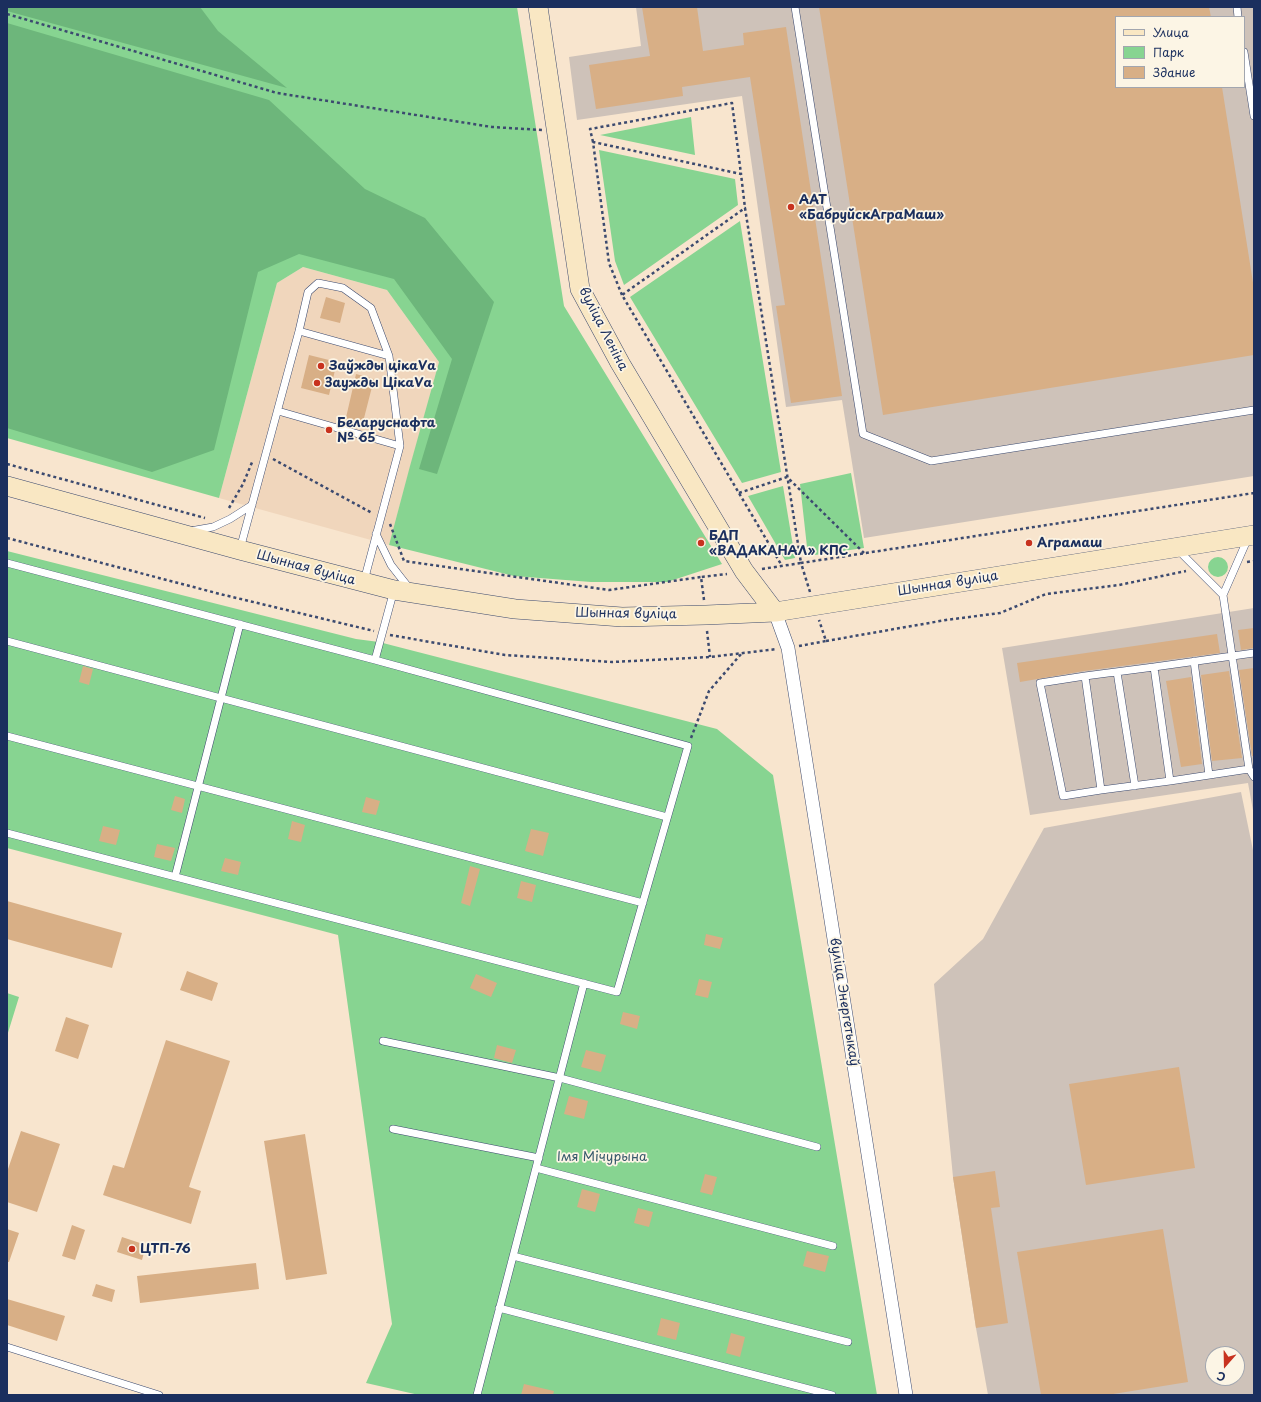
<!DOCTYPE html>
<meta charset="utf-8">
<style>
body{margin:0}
#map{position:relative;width:1261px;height:1402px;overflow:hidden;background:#f8e5ce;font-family:"Playpen Sans",sans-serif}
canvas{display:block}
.frame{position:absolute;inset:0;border:8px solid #1b2f5e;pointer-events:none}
.legend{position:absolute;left:1115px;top:16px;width:130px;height:72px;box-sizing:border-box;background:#fcf5e5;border:1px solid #a2a6af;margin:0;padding:5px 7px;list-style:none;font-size:12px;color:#1b2f5e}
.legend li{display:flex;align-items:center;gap:8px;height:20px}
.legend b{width:20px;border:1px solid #a2a6af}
.north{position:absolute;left:1205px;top:1346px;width:40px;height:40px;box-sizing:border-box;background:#fcf5e5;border:1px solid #a2a6af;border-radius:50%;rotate:200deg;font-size:11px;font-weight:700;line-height:16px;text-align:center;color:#1b2f5e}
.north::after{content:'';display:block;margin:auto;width:14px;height:18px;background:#c8321e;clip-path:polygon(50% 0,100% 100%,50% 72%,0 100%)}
</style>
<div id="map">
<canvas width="1261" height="1402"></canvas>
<div class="frame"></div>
<ul class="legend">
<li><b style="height:5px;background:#f9e7c3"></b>Улица</li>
<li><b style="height:11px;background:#87d491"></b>Парк</li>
<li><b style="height:11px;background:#d8af86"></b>Здание</li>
</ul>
<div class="north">С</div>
</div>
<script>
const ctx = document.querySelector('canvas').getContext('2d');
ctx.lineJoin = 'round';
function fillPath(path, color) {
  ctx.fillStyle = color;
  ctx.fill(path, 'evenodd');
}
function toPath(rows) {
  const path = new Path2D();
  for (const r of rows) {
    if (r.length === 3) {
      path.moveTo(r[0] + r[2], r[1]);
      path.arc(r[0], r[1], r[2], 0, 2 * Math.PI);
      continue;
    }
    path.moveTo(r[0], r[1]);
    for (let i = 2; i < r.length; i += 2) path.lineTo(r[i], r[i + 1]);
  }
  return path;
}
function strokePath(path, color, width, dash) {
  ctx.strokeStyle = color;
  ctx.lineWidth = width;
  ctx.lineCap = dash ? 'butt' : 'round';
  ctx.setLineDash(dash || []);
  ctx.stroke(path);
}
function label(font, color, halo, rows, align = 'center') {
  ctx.font = font + ' "Playpen Sans",sans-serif';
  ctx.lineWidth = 3.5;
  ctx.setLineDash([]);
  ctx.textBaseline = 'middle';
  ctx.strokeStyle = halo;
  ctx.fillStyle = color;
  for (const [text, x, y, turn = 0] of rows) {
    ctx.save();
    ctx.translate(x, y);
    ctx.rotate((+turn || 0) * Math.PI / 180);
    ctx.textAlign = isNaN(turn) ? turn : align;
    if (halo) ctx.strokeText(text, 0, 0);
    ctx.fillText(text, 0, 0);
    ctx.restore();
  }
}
fillPath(toPath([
 [303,267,387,290,439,362,389,545,219,498,277,283]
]), '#f0d6bc');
fillPath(toPath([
 [636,7,1254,7,1254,476,864,538,842,400,786,407,742,96,577,120,569,57,641,46],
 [1116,17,1244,17,1244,87,1116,87],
 [1254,608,1254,816,1248,783,1030,815,1002,648],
 [1241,792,1254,855,1254,1395,988,1395,976,1328,953,1177,934,984,983,939,1044,828],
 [1213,1354,1237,1354,1237,1378,1213,1378]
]), '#cec2b9');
fillPath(toPath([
 [7,7,517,7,564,306,722,564,667,582,591,582,514,576,389,545,410,466,439,362,387,290,303,267,277,283,219,498,7,438],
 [691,117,695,155,600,135],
 [599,150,735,179,738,205,624,285,615,261],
 [740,221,781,472,742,483,630,297],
 [851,473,864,548,808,556,800,484],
 [783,486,795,558,785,560,748,496],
 [7,551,356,639,379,642,717,729,773,775,877,1395,419,1395,366,1383,392,1324,338,935,7,848],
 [1218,567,10],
 [7,993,19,997,7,1036]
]), '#87d491');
fillPath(toPath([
 [7,7,200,7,218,31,287,88,7,11],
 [7,23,269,100,365,189,425,218,494,302,437,474,419,469,452,359,394,279,299,254,258,272,214,450,152,472,7,428]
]), '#6db67b');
fillPath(toPath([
 [642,7,697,7,703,51,744,45,743,33,786,27,842,396,791,403,776,306,785,305,750,77,682,87,683,96,596,109,589,65,650,56],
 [819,7,1209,7,1211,17,1116,17,1116,87,1222,87,1254,289,1254,355,883,415],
 [326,297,345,303,340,323,320,318],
 [309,355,337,362,329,395,301,388],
 [356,374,374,379,362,426,345,422],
 [701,542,5],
 [1254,628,1254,648,1241,650,1238,630],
 [1217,634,1220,653,1084,671,1020,682,1017,663],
 [83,666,93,669,89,685,79,682],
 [1254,668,1254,756,1252,756,1239,670],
 [1229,671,1242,758,1212,761,1201,675],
 [1191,677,1202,764,1181,767,1166,681],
 [175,796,185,799,182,813,171,810],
 [366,797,380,801,376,815,362,812],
 [292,821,305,825,301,842,288,839],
 [103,826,120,830,116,845,99,841],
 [531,829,549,833,543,856,525,851],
 [157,844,175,848,171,861,154,857],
 [225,858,241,862,238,875,221,871],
 [470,866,480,869,470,906,461,903],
 [521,881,536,885,532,902,517,898],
 [7,901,122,933,112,968,7,939],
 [706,934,723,938,720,949,704,945],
 [187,971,218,983,212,1001,180,990],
 [476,974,497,983,491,997,470,988],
 [699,979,712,982,708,998,695,995],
 [623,1012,640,1016,637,1029,620,1024],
 [66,1017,89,1025,78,1059,55,1051],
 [166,1040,230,1061,189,1187,201,1191,191,1224,103,1195,113,1165,124,1168],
 [497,1045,516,1050,512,1063,494,1058],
 [586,1050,606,1055,601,1072,581,1067],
 [1179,1067,1195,1168,1086,1185,1069,1084],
 [569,1096,588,1101,584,1119,564,1114],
 [21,1131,60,1144,37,1212,7,1202,7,1172],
 [305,1134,327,1274,286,1280,264,1141],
 [995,1171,1000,1207,991,1208,1008,1323,976,1328,953,1177],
 [705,1174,717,1177,712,1195,700,1192],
 [582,1189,600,1194,595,1212,577,1207],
 [638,1208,653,1212,649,1227,634,1223],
 [72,1225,85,1230,75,1260,62,1256],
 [7,1229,19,1233,9,1262,7,1262],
 [1163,1229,1188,1382,1107,1395,1041,1395,1017,1252],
 [122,1237,146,1245,142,1260,117,1252],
 [807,1251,829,1256,825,1272,803,1266],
 [256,1263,259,1289,140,1303,137,1276],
 [96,1284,115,1290,112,1302,92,1296],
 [7,1299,65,1316,57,1341,7,1325],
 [661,1318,680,1323,676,1340,657,1335],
 [731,1333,745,1337,740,1357,726,1353],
 [524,1384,554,1391,553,1395,521,1395]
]), '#d8af86');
const service = toPath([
 [795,7,863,434,931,461,1254,410],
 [1237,7,1238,17],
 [1244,52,1254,116],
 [299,331,308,292,318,283,343,288,371,308,389,356],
 [278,411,400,446],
 [190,531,213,527,230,519,252,505],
 [376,534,391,565,409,588],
 [240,549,299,331,389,356,400,446,364,581],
 [1178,550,1223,595,1248,538],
 [7,563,375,660,688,746,617,992,7,833],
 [1223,595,1249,769],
 [7,641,667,817],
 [1254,653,1154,667,1170,781,1249,769,1254,777],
 [375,660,394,590],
 [1194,661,1209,775],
 [1117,672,1135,786],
 [1085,676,1154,667],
 [7,736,643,903],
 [1101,790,1063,796,1040,683,1085,676,1101,790,1170,781],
 [175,877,240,624],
 [383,1041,560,1078,817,1147],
 [393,1129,539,1158],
 [536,1168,833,1246],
 [513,1256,848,1342],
 [499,1308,832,1395],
 [7,1347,159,1395],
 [477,1395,584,983]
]);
const minor = toPath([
 [775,612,788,648,906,1395]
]);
const secondary = toPath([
 [538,7,580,289,620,363,744,571,775,612],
 [7,486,240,550,394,590,515,609,622,617,706,615,775,612,1254,535]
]);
strokePath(service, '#3c4a6f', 8);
strokePath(minor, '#3c4a6f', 14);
strokePath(secondary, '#3c4a6f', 20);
strokePath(toPath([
 [7,14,277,93,492,127,542,130],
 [593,142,590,129,732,103,741,174],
 [622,295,609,263,593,142,741,174,745,208],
 [273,459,372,513],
 [7,464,205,518],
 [739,493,787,477,864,553],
 [229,508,243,484,253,460],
 [390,524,404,561,609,590,701,577],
 [7,538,220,594,374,631],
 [1247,562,1254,561],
 [762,569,801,563,745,208,622,295,782,566],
 [810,592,801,563,1254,493],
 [704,600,701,577,727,574],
 [707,631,710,657],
 [390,635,505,655,612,662,710,657,777,649],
 [826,641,946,620,1000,613,1046,594,1119,585,1186,571],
 [799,646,826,641,819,620],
 [691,738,709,691,742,653]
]), '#3c4a6f', 2.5, [3, 3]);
strokePath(service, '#fff', 7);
strokePath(minor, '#fff', 13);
strokePath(secondary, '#f9e7c3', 19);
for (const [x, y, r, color] of [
 [791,207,4,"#c8321e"],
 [321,366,4,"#c8321e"],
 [317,383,4,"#c8321e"],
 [329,430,4,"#c8321e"],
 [701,543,4,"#c8321e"],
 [1029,543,4,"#c8321e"],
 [132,1249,4,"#c8321e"]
]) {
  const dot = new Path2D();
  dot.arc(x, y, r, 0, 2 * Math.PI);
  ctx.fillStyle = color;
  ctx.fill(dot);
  strokePath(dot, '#fcf5e5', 1.5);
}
label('bold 13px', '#1b2f5e', '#fcf5e5', [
 ["ААТ",799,200],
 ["«БабруйскАграМаш»",799,215],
 ["Заўжды цікаVа",329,366],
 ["Заужды ЦікаVа",325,383],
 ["Беларуснафта",337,423],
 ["№ 65",337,438],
 ["БДП",709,536],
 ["«ВАДАКАНАЛ» КПС",709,551],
 ["Аграмаш",1037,543],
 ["ЦТП-76",140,1249]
], 'left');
label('13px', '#1b2f5e', '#fcf5e5', [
 ["вуліца Леніна",603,329,63],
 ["Шынная вуліца",306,568,15],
 ["Шынная вуліца",948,584,-9],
 ["Шынная вуліца",626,614,1],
 ["вуліца Энергетыкаў",844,1002,81]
]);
label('13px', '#36586b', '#fcf5e5', [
 ["Імя Мічурына",602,1157]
]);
</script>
